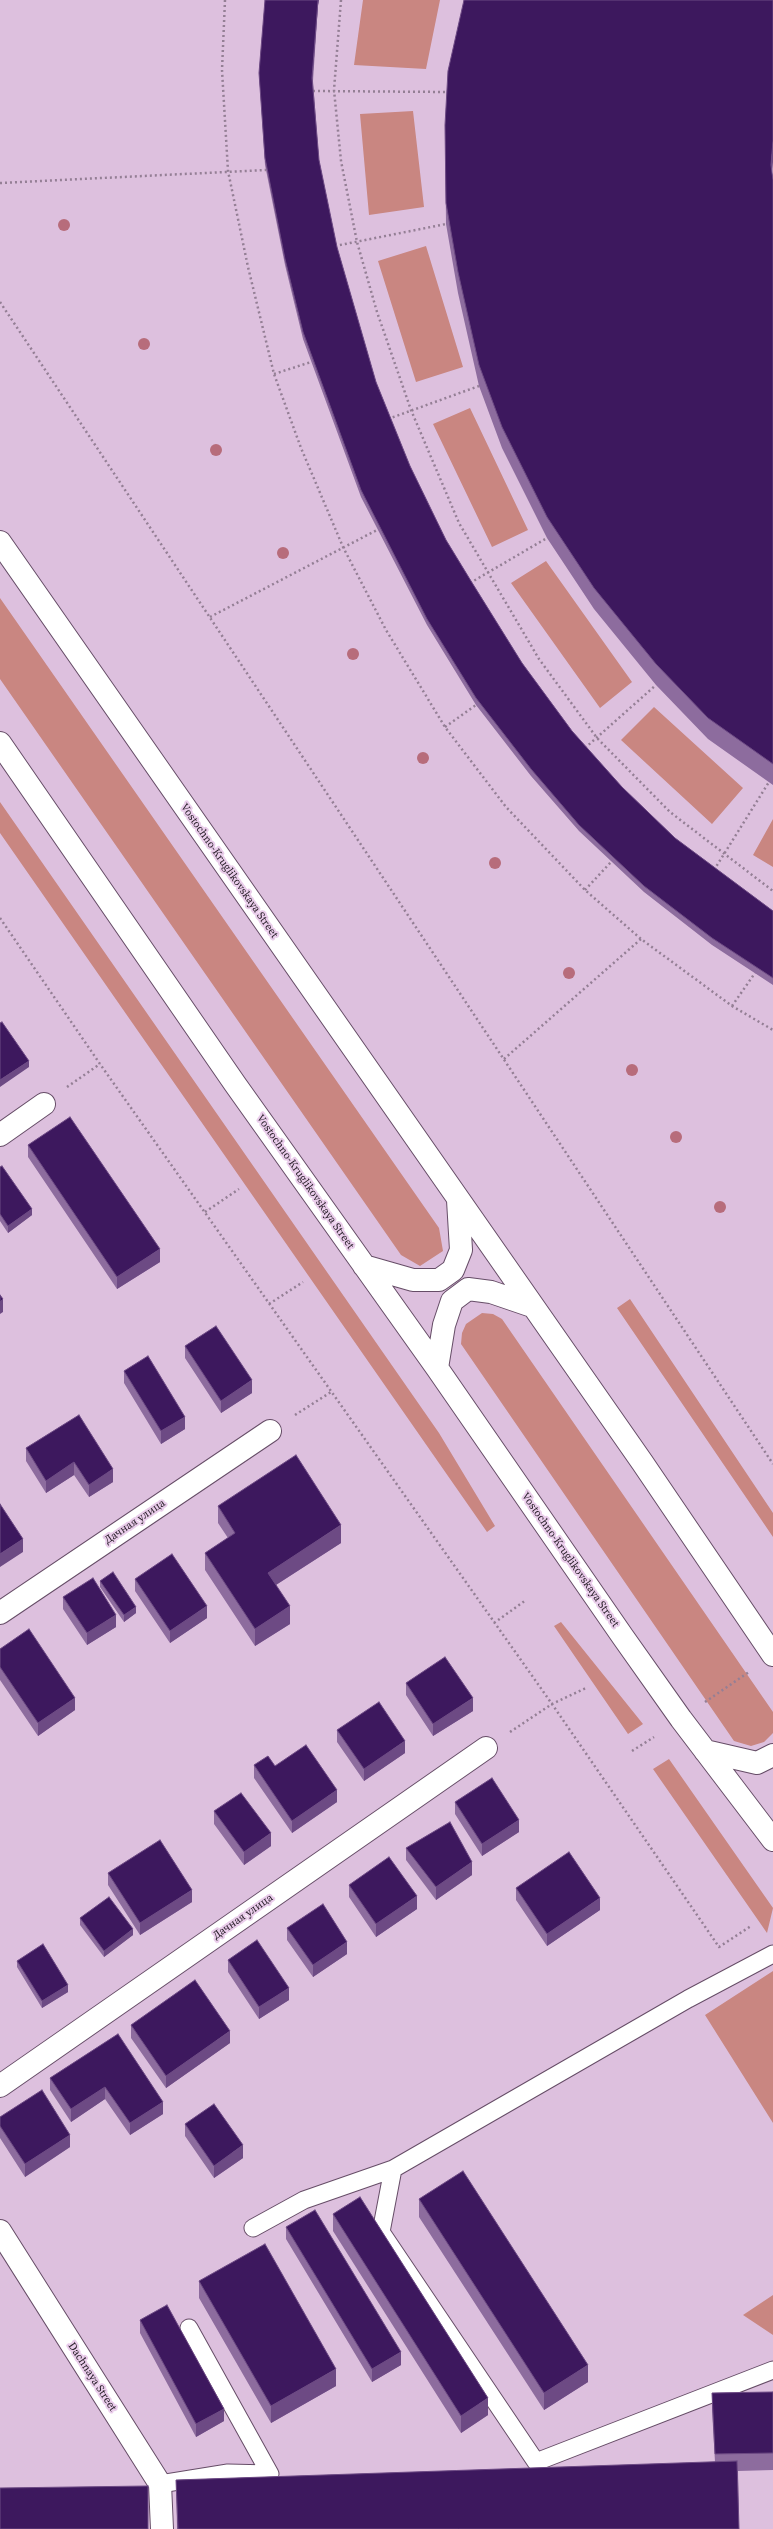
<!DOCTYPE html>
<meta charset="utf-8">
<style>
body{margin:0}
canvas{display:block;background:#ddc0de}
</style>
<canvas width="773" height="2529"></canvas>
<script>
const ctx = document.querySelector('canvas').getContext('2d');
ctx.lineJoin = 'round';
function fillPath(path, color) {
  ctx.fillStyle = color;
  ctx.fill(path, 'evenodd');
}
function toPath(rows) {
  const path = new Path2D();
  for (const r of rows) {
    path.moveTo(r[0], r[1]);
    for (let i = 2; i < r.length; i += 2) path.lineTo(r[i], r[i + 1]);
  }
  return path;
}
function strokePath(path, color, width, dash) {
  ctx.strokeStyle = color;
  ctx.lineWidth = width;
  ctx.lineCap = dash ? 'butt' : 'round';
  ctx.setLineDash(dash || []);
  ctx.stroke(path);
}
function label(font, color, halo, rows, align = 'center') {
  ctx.font = font + ' "Source Serif 4",serif';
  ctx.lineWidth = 4;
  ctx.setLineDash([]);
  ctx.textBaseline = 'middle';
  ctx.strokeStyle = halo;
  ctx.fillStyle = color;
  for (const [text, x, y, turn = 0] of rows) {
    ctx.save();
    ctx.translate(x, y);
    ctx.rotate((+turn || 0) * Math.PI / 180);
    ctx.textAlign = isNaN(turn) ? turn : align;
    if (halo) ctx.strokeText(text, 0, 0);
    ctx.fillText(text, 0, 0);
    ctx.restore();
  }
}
fillPath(toPath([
 [363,0,440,0,426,69,354,65],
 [413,111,424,207,369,215,360,114],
 [426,246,463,367,416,382,378,261],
 [470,408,528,530,492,547,433,424],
 [546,561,632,682,600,708,511,583],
 [0,598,439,1228,443,1251,420,1266,401,1255,0,679],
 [654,707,743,788,712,824,621,740],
 [0,802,439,1433,495,1526,487,1532,0,833],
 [773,819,773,867,753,855],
 [630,1299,773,1513,773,1537,617,1308],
 [482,1313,493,1314,502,1319,773,1712,773,1733,764,1742,751,1746,734,1741,461,1344,462,1333,466,1324],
 [561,1622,643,1724,628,1734,554,1626],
 [669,1759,773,1908,767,1933,653,1769],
 [773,1971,773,2123,705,2015],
 [773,2295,773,2335,743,2315]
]), '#c98681');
const lane = toPath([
 [393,2169,381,2232,536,2462,773,2370],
 [253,2228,304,2200,393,2169,688,1999,773,1954],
 [160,2484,228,2473,270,2474,189,2328]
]);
const street = toPath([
 [0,1135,44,1104],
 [0,1613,270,1431],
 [0,2086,486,1748],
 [0,2231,160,2484,162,2529]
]);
const secondary = toPath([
 [0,542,642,1462,773,1655],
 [0,743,235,1084,437,1368,623,1637,681,1719,773,1840],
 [364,1266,413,1280,439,1280,453,1270,461,1250,458,1200],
 [437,1368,444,1325,452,1301,468,1289,491,1292,532,1306],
 [705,1751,757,1763,773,1755]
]);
strokePath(lane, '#664d67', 19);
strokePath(street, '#664d67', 24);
strokePath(secondary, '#664d67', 24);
strokePath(toPath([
 [225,0,222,70,228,171,248,267,274,374,301,448,343,547,386,630,445,727,506,807,585,890,641,939,732,1006,773,1030],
 [341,0,334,90,341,161,357,242,377,312,411,410,459,523,539,659,597,738,670,812,773,891],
 [313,91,448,92],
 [0,183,266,170],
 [335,246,446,224],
 [0,302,773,1464],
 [274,374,311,362],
 [388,419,479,386],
 [470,583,547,538],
 [210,617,377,530],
 [445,727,476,705],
 [585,748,656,685],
 [714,870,769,782],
 [585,890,611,862],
 [0,918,100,1064,552,1704,719,1947,751,1926],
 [732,1006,755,973],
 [504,1059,641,939],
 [67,1087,100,1064],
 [205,1212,239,1189],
 [269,1304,303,1282],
 [295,1415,331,1392],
 [494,1623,526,1600],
 [705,1702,749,1672],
 [510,1732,552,1704,586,1688],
 [632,1751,654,1737]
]), '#947f95', 2.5, [2, 3]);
strokePath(lane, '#fff', 17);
strokePath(street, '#fff', 22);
strokePath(secondary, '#fff', 22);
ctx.fillStyle = '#b76c7b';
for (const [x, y] of [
 [64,225],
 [144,344],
 [216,450],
 [283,553],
 [353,654],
 [423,758],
 [495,863],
 [569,973],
 [632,1070],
 [676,1137],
 [720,1207]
]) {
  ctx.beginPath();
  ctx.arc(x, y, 6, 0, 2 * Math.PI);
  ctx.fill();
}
fillPath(toPath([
 [265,0,319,0,318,5,313,81,319,160,337,247,376,382,410,466,446,540,471,581,522,663,572,731,622,787,675,838,773,911,773,985,712,945,644,892,579,831,531,776,476,705,427,625,361,497,303,339,285,265,265,165,259,73],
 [445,125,772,173,773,180,773,785,708,739,656,685,594,609,547,538,502,448,479,386,458,293,446,224],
 [28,1145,160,1262,117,1289,28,1157],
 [0,1167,32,1215,8,1233,0,1221],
 [185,1346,252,1393,221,1413,185,1358],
 [124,1371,185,1429,161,1444,124,1383],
 [79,1415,113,1482,89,1497,74,1475,46,1493,26,1461,26,1448],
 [218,1506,341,1543,276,1585,290,1624,255,1646,205,1570,205,1553,228,1538,218,1523],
 [135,1579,207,1618,170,1643,135,1591],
 [100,1581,136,1613,124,1622,100,1587],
 [63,1597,116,1627,87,1645,63,1609],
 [0,1649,75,1710,38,1736,0,1680],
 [406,1683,473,1711,433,1736,406,1695],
 [337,1730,405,1753,364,1781,337,1742],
 [254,1765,275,1766,337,1802,292,1833,254,1778],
 [455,1802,519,1832,482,1856,455,1814],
 [214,1811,271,1846,244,1865,214,1824],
 [406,1848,472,1875,436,1900,406,1860],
 [108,1873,192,1902,140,1935,108,1885],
 [349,1885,417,1909,376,1937,349,1897],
 [516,1888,600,1910,547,1946,516,1900],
 [80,1918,133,1935,104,1957,80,1925],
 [287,1928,347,1954,313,1977,287,1940],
 [228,1960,289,2000,259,2019,228,1972],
 [17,1961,68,1992,42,2008,17,1967],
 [131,2025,230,2043,166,2088,131,2038],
 [118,2034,163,2114,130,2135,105,2099,71,2122,50,2090,50,2078],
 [0,2117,70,2147,25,2177,0,2138],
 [185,2124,243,2158,214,2178,185,2136],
 [419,2199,588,2382,544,2410,419,2217],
 [333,2214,488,2415,461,2433,333,2231],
 [286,2227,401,2365,372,2382,286,2239],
 [199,2281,336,2386,271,2423,199,2298],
 [140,2320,224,2421,196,2437,140,2333],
 [773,2392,773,2470,738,2471,739,2529,177,2529,176,2480,715,2462,712,2410,712,2393]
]), '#8d6c9e');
fillPath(toPath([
 [318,0,319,0,318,5,312,84],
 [773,141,773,162,771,186,771,165],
 [29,1061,29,1067,0,1087,0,1080],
 [32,1209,32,1215,8,1233,8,1226],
 [160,1249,160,1262,117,1289,117,1277],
 [3,1299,3,1312,0,1314,0,1302],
 [252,1380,252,1393,221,1413,221,1401],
 [185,1417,185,1429,161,1444,161,1431],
 [74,1462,74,1475,46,1493,46,1481],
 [113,1469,113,1482,89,1497,89,1485],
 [341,1525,341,1543,268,1590,268,1573],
 [23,1539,23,1552,0,1567,0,1554],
 [207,1606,207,1618,170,1643,170,1631],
 [290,1606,290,1624,255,1646,255,1629],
 [136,1607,136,1613,124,1622,124,1615],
 [116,1615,116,1627,87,1645,87,1633],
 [75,1698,75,1710,38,1736,38,1723],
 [473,1698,473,1711,433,1736,433,1724],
 [405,1741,405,1753,364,1781,364,1769],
 [337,1790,337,1802,292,1833,292,1821],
 [519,1820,519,1832,482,1856,482,1844],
 [271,1833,271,1846,244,1865,244,1852],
 [472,1862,472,1875,436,1900,436,1887],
 [192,1890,192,1902,140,1935,140,1923],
 [417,1896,417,1909,376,1937,376,1924],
 [600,1898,600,1910,547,1946,547,1934],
 [133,1929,133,1935,104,1957,104,1951],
 [347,1942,347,1954,313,1977,313,1965],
 [68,1985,68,1992,42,2008,42,2001],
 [289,1988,289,2000,259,2019,259,2007],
 [230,2031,230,2043,166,2088,166,2076],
 [105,2087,105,2099,71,2122,71,2109],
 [163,2102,163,2114,130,2135,130,2123],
 [70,2135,70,2147,25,2177,25,2164],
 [243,2145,243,2158,214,2178,214,2166],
 [401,2352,401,2365,372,2382,372,2369],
 [588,2365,588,2382,544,2410,544,2393],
 [336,2369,336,2386,271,2423,271,2406],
 [488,2398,488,2415,461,2433,461,2416],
 [224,2409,224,2421,196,2437,196,2424]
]), '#6d4a84');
const building = toPath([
 [265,0,318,0,312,78,319,160,337,247,376,382,410,466,446,540,471,581,522,663,572,731,622,787,675,838,773,911,773,978,712,938,644,886,579,825,531,769,476,698,427,619,361,490,303,332,285,259,265,158,259,73,265,0],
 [464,0,773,0,773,141,771,165,773,180,773,764,708,718,656,664,594,588,547,517,502,427,479,365,458,272,446,203,445,125,448,71,464,0],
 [2,1022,29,1061,0,1080,0,1023,2,1022],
 [70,1117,160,1249,117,1277,28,1145,70,1117],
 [2,1166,32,1209,8,1226,0,1214,0,1167,2,1166],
 [0,1295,3,1299,0,1302,0,1295],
 [216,1326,252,1380,221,1401,185,1346,216,1326],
 [148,1356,185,1417,161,1431,124,1371,148,1356],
 [79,1415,113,1469,89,1485,74,1462,46,1481,26,1448,79,1415],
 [296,1455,341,1525,268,1573,290,1606,255,1629,205,1553,235,1533,218,1506,296,1455],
 [0,1504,23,1539,0,1554,0,1504],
 [172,1554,207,1606,170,1631,135,1579,172,1554],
 [113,1572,136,1607,124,1615,100,1581,113,1572],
 [93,1578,116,1615,87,1633,63,1597,93,1578],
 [29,1629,75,1698,38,1723,0,1667,0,1649,29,1629],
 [445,1657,473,1698,433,1724,406,1683,445,1657],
 [379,1702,405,1741,364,1769,337,1730,379,1702],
 [306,1745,337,1790,292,1821,254,1765,268,1756,275,1766,306,1745],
 [492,1778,519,1820,482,1844,455,1802,492,1778],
 [241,1793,271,1833,244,1852,214,1811,241,1793],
 [450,1822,472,1862,436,1887,406,1848,450,1822],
 [160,1840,192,1890,140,1923,108,1873,160,1840],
 [569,1852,600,1898,547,1934,516,1888,569,1852],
 [389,1857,417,1896,376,1924,349,1885,389,1857],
 [109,1897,133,1929,104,1951,80,1918,109,1897],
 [323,1904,347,1942,313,1965,287,1928,323,1904],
 [257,1940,289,1988,259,2007,228,1960,257,1940],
 [43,1944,68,1985,42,2001,17,1961,43,1944],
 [195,1980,230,2031,166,2076,131,2025,195,1980],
 [118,2034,163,2102,130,2123,105,2087,71,2109,50,2078,118,2034],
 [42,2090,70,2135,25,2164,0,2126,0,2117,42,2090],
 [214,2104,243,2145,214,2166,185,2124,214,2104],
 [463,2171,588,2365,544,2393,419,2199,463,2171],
 [360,2197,488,2398,461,2416,333,2214,360,2197],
 [315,2210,401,2352,372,2369,286,2227,315,2210],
 [265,2244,336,2369,271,2406,199,2281,265,2244],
 [167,2305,224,2409,196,2424,140,2320,167,2305],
 [773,2392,773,2453,715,2454,712,2393,773,2392],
 [737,2461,739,2529,178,2529,176,2480,737,2461],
 [148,2486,148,2529,0,2529,0,2488,148,2486]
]);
fillPath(building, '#3d185e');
strokePath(building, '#6d4a84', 1);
label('11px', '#2a202b', '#eacdeb', [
 ["Vostochno-Kruglikovskaya Street",229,871,55],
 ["Vostochno-Kruglikovskaya Street",305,1182,55],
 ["Дачная улица",135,1522,-34],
 ["Vostochno-Kruglikovskaya Street",570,1560,55],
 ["Дачная улица",243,1917,-35],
 ["Dachnaya Street",92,2377,57]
]);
</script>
